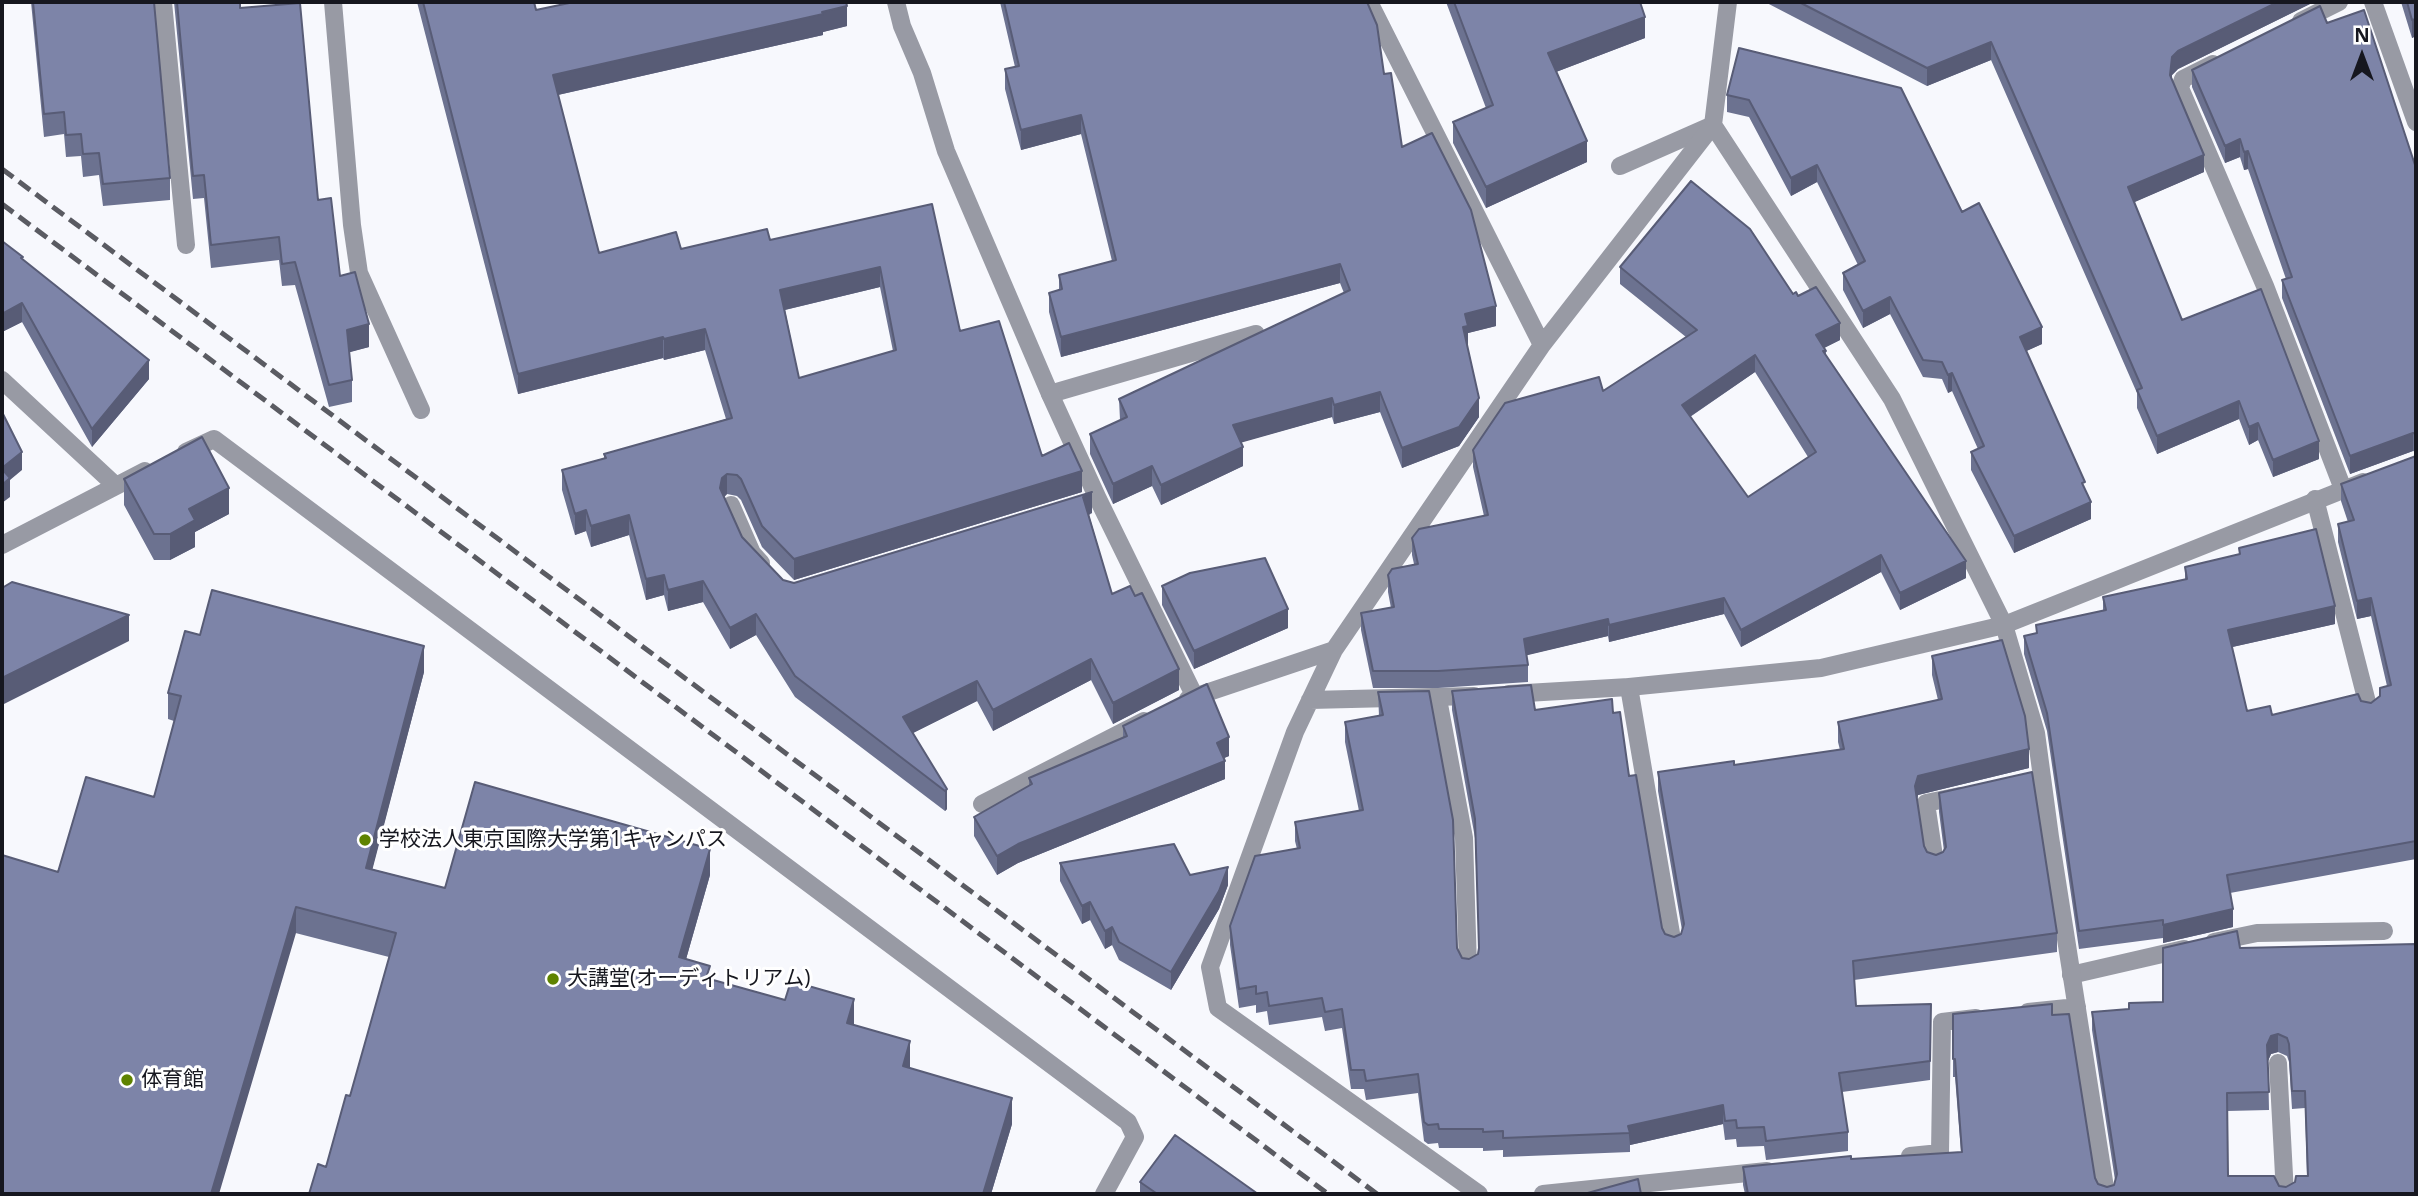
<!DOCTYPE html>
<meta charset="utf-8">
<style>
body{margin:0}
#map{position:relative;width:2418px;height:1196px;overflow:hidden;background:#f7f8fd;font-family:"Open Sans",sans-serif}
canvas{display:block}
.frame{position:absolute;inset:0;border:4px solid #16171f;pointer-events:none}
.north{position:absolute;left:2327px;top:21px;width:70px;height:70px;-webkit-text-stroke:5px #fff;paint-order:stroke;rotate:0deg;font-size:19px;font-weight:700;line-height:28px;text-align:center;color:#16171f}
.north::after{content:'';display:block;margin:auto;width:24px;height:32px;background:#16171f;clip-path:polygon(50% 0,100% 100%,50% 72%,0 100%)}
</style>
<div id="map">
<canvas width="2418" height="1196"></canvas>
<div class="frame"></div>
<div class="north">N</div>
</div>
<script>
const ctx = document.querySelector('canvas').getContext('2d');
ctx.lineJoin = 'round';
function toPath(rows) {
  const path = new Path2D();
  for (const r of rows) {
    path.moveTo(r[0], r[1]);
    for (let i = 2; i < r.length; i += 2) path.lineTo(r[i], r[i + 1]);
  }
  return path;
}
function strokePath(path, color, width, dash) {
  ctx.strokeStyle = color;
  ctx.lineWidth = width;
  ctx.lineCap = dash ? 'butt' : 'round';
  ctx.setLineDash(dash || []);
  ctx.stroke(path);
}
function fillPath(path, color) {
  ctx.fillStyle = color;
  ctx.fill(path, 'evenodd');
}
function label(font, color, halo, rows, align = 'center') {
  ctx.font = font + ' "Open Sans","Noto Sans JP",sans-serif';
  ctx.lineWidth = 6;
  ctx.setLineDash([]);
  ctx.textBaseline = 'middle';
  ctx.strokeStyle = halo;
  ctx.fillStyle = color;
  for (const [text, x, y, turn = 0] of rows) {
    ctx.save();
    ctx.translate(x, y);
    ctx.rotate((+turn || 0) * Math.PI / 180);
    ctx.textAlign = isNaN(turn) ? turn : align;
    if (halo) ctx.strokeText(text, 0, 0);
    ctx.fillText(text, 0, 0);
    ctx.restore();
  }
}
strokePath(toPath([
 [163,2,186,245],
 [1620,166,1713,125],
 [1050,394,1256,334],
 [2315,499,2369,710],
 [731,505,752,553,761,563],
 [1629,687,1673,945],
 [1438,699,1464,838,1468,967],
 [1935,863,1926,803,1960,796],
 [2214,942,2257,933,2384,931],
 [2071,975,2184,949],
 [2278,1063,2285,1194]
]), '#989aa4', 18);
strokePath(toPath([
 [333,2,352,225,359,273,421,410],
 [896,2,902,26,922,73,946,151,1050,394,1098,499,1194,695],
 [1369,2,1542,345],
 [2373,2,2416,122],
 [2301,21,2339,2],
 [2213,64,2183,79,2180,88,2265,286,2343,489],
 [2,380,115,485],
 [186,452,214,439,1128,1122,1135,1137,1104,1194],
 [2,545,145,471],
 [1509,694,1629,687,1821,668,2004,625,1892,399,1713,125],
 [1188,699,1334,650],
 [1310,700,1474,696],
 [982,804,1144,721],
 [2028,1012,2077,1007],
 [1910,1156,1940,1153,1942,1022,1976,1018],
 [1479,1194,1218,1008,1210,967,1295,732,1334,650,1542,345,1713,125,1728,2],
 [1543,1194,1767,1171],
 [2106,1194,2050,837,2036,733,2004,625,2363,482]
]), '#989aa4', 18);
strokePath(toPath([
 [2,169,1377,1194],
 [2,204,1328,1194]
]), '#5a5b62', 5, [14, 7]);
fillPath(toPath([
 [31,2,154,2,170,178,170,200,103,206,99,175,83,177,81,156,66,157,64,134,44,137],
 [174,2,240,2,240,8,318,200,340,276,369,347,349,352,352,380,352,402,329,407,295,285,282,286,279,260,211,268,204,198,193,199],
 [417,2,534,2,536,10,847,26,823,32,823,35,558,95,599,253,681,249,770,240,932,204,960,331,1042,456,1082,492,794,580,762,547,741,500,737,496,727,494,724,497,742,537,783,580,794,583,1092,513,1089,515,1112,594,1179,690,1113,724,1091,680,993,731,977,701,913,733,947,789,947,809,945,811,795,697,756,635,730,649,703,602,668,611,664,595,646,600,629,535,591,547,586,531,575,535,562,490,562,470,604,458,604,454,726,419,705,350,664,360,663,358,518,394],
 [880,287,893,351,799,378,785,310],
 [1000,2,1367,2,1402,147,1496,326,1468,333,1467,346,1479,417,1459,446,1402,468,1380,412,1334,424,1332,417,1241,442,1243,466,1161,505,1152,486,1113,504,1090,454,1090,434,1120,420,1119,399,1344,293,1340,283,1061,357,1049,312,1049,293,1059,290,1059,275,1112,261,1081,134,1021,150,1005,89,1005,69,1015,67],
 [1446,2,1640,2,1645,38,1556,72,1587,162,1486,208,1453,143,1453,122,1486,108],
 [1765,2,2312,2,2312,3,2178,69,2172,75,2172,80,2204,172,2134,202,2182,320,2319,459,2273,477,2258,440,2249,445,2239,419,2157,454,2137,408,2137,393,1991,60,1927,86],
 [2401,2,2416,2,2416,36,2412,38],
 [2327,23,2416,168,2416,452,2413,451,2350,474,2282,298,2282,280,2286,279,2248,169,2244,170,2240,157,2225,163,2192,87,2192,70],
 [1739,48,1962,212,2042,344,2026,351,2085,489,2091,519,2014,553,1971,470,1971,452,1978,449,1952,391,1948,393,1942,379,1923,377,1890,314,1863,328,1843,290,1843,273,1858,265,1817,182,1791,196,1749,117,1727,112,1727,95],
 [23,260,149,379,92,447,22,322,2,332],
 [1620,267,1793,294,1798,296,1840,340,1824,348,1826,351,1826,356,1966,578,1900,610,1881,572,1741,647,1724,614,1609,642,1608,636,1526,655,1528,665,1528,682,1438,688,1373,688,1361,630,1361,613,1391,608,1388,592,1388,575,1414,564,1412,555,1412,538,1484,516,1473,467,1473,450,1603,391,1686,337,1620,284],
 [1755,372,1808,457,1748,497,1690,417],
 [2416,456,2416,859,2230,893,2233,927,2163,943,2163,938,2079,949,2047,731,2024,654,2024,636,2036,633,2036,625,2103,611,2103,597,2185,580,2185,567,2239,555,2239,548,2335,624,2232,647,2247,711,2272,715,2361,701,2371,703,2380,696,2387,686,2371,616,2357,619,2338,542,2338,524,2348,522,2341,501,2341,484],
 [124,479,229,514,195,532,195,547,170,560,154,560,124,505],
 [1162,586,1288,628,1194,669,1162,605],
 [200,635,424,672,372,869,445,888,710,875,686,959,710,979,854,1025,910,1068,1012,1124,991,1194,309,1194,326,1167,350,1096,389,957,58,872,154,797,174,721,168,719,168,693],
 [1932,656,2029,768,1918,795,1917,799,1924,846,1927,852,1936,855,1943,852,1944,851,1939,812,1939,793,2057,933,2057,952,1854,980,1856,1006,1931,1004,1930,1080,1842,1092,1848,1132,1848,1151,1766,1160,1764,1146,1737,1147,1736,1139,1725,1140,1723,1124,1630,1145,1630,1152,1503,1157,1503,1150,1483,1151,1483,1148,1439,1148,1438,1143,1428,1144,1424,1141,1418,1093,1366,1100,1364,1089,1351,1089,1342,1028,1325,1031,1322,1017,1269,1025,1267,1011,1256,1013,1256,1005,1239,1008,1230,945,1230,926,1297,849,1295,841,1295,822,1359,811,1345,742,1345,722,1379,716,1378,692,1457,948,1462,958,1469,959,1478,954,1479,950,1475,838,1452,710,1452,691,1535,710,1613,713,1629,776,1662,928,1665,934,1674,937,1681,934,1682,930,1658,791,1658,772,1734,765,1840,750,1838,742,1838,722,1938,700,1932,675],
 [1123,726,1229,756,1224,758,1225,779,1018,863,997,875,974,836,974,817,1029,786,1029,778,1123,738],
 [1060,863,1190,875,1228,885,1219,909,1171,990,1119,960,1112,945,1105,949,1090,920,1082,924,1060,881],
 [2240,948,2416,1194,1745,1194,1743,1185,1743,1167,1961,1152,1955,1077,1953,1077,1953,1014,2052,1015,2095,1178,2098,1184,2107,1187,2114,1185,2115,1180,2092,1030,2092,1012,2129,1009,2163,1002],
 [2278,1052,2287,1056,2289,1062,2292,1109,2305,1108,2307,1176,2286,1187,2228,1176,2227,1111,2269,1110,2268,1061,2271,1054],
 [1140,1182,1258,1194,1140,1194]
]), '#6c7290');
fillPath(toPath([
 [2278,2,2312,2,2312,3,2178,69,2172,75,2170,92,2170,75,2172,57,2178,51],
 [847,6,847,26,823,32,823,35,553,96,553,75],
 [1645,17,1645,38,1548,75,1548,53],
 [2416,19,2416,36,2412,38,2412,20],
 [1991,42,1991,60,1927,86,1927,68],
 [1081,115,1081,134,1021,150,1021,130],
 [2240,139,2240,157,2225,163,2225,146],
 [1587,141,1587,162,1486,208,1486,187],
 [2248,151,2248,169,2244,170,2244,152],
 [2204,155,2204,172,2128,205,2128,187],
 [1817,165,1817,182,1791,196,1791,178],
 [1340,264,1340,283,1061,357,1061,337],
 [880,267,880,287,780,311,780,290],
 [1890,297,1890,314,1863,328,1863,311],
 [22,303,22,322,2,332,2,314],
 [1496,306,1496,326,1468,333,1468,345,1463,347,1463,327,1465,314],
 [1840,323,1840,340,1816,352,1816,335],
 [369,324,369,347,347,353,347,330],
 [2042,327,2042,344,2020,354,2020,337],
 [705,329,705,350,664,360,664,339],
 [663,337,663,358,518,394,518,374],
 [1755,355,1755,372,1682,422,1682,405],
 [149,360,149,379,92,447,92,429],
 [1952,373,1952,391,1948,393,1948,375],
 [1380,392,1380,412,1334,424,1334,405],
 [1332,398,1332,417,1233,445,1233,425],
 [1479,398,1479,417,1459,446,1402,468,1402,448],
 [2239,401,2239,419,2157,454,2157,436],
 [2258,423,2258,440,2249,445,2249,427],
 [2413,433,2413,451,2350,474,2350,456],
 [2319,441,2319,459,2273,477,2273,460],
 [1243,447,1243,466,1161,505,1161,485],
 [22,452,22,470,10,480,10,497,2,503,2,468],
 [1152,466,1152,486,1113,504,1113,484],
 [1082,471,1082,492,794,580,794,559],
 [727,474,727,494,722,499,720,488,722,478],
 [229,488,229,514,195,532,195,547,170,560,170,534,189,509],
 [1092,492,1092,513,1083,517,1083,497],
 [2091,502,2091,519,2014,553,2014,536],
 [586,510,586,531,575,535,575,514],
 [629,515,629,535,591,547,591,526],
 [1881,555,1881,572,1741,647,1741,630],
 [1966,561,1966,578,1900,610,1900,593],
 [664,575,664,595,646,600,646,579],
 [703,581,703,602,668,611,668,590],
 [1724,598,1724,614,1609,642,1609,625],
 [2371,598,2371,616,2357,619,2357,601],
 [2335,606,2335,624,2228,648,2228,630],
 [1288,609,1288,628,1194,669,1194,651],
 [756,614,756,635,730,649,730,628],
 [129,615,129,641,2,705,2,678],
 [1608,619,1608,636,1524,656,1524,639],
 [424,646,424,672,366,894,366,868],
 [1091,659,1091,680,993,731,993,710],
 [1179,669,1179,690,1113,724,1113,703],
 [977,681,977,701,903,738,903,717],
 [1229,737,1229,756,1217,761,1217,743],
 [2029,749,2029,768,1918,795,1915,805,1915,786,1918,776],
 [1225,761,1225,779,1018,863,997,875,997,856,1018,844],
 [947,789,947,809,945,811,945,791],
 [710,849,710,875,679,984,679,957],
 [1228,867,1228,885,1219,909,1171,990,1171,972],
 [1090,902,1090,920,1082,924,1082,906],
 [296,907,296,933,219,1194,211,1194],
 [2233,909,2233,927,2163,943,2163,925],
 [1112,927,1112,945,1105,949,1105,931],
 [854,999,854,1026,847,1023],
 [2278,1034,2278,1052,2271,1054,2267,1063,2267,1045,2271,1036],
 [910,1041,910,1067,903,1092,903,1066],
 [1012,1098,1012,1124,991,1194,983,1194],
 [1723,1105,1723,1124,1630,1145,1628,1126]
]), '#585c76');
const building = toPath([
 [33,2,154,2,170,178,103,184,99,153,83,154,81,134,66,135,64,112,44,114,33,2],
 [177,2,240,2,240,8,300,3,318,200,331,198,340,276,355,272,369,324,347,330,352,380,329,385,295,262,282,264,279,237,211,245,204,175,193,176,177,2],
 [423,2,534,2,536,10,574,2,846,2,847,6,822,12,823,14,553,75,599,253,676,232,681,249,767,229,770,240,932,204,960,331,999,321,1042,456,1069,443,1082,471,794,559,762,526,741,479,737,475,727,474,722,478,720,488,742,537,783,580,794,583,1092,492,1083,497,1112,594,1130,586,1135,596,1142,593,1179,669,1113,703,1091,659,993,710,977,681,903,717,947,789,945,791,795,676,756,614,730,628,703,581,668,590,664,575,646,579,629,515,591,526,586,510,575,514,562,470,606,458,604,454,732,418,705,329,664,339,663,337,518,374,423,2],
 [880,267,896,350,799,378,780,290,880,267],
 [1004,2,1367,2,1377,25,1384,74,1391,73,1402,147,1432,133,1471,210,1496,306,1465,314,1468,326,1463,327,1479,398,1459,427,1402,448,1380,392,1334,405,1332,398,1233,425,1243,447,1161,485,1152,466,1113,484,1090,434,1127,417,1119,399,1350,290,1340,264,1061,337,1049,293,1062,289,1059,275,1116,260,1081,115,1021,130,1005,69,1019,66,1004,2],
 [1454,2,1640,2,1645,17,1548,53,1587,141,1486,187,1453,122,1493,105,1454,2],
 [1799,2,2278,2,2178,51,2172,57,2170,75,2204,155,2128,187,2182,320,2261,289,2319,441,2273,460,2258,423,2249,427,2239,401,2157,436,2137,390,2142,388,1991,42,1927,68,1799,2],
 [2407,2,2416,2,2416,19,2412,20,2407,2],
 [2320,6,2327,23,2364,10,2416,168,2416,434,2413,433,2350,456,2282,280,2292,277,2248,151,2244,152,2240,139,2225,146,2192,70,2320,6],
 [1739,48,1901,88,1962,212,1979,203,2042,327,2020,337,2085,482,2082,483,2091,502,2014,536,1971,452,1984,446,1952,373,1948,375,1942,362,1923,360,1890,297,1863,311,1843,273,1865,261,1817,165,1791,178,1749,100,1727,95,1739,48],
 [1691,181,1750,229,1793,294,1796,292,1798,296,1816,287,1840,323,1816,335,1826,351,1823,351,1966,561,1900,593,1881,555,1741,630,1724,598,1609,625,1608,619,1524,639,1528,665,1438,671,1373,671,1361,613,1394,607,1388,575,1392,569,1418,564,1412,538,1419,529,1488,515,1473,450,1505,403,1599,377,1603,391,1697,330,1620,267,1691,181],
 [1755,355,1816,452,1748,497,1682,405,1755,355],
 [2,241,23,257,21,258,149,360,92,429,22,303,2,314,2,241],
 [2,412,22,452,2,468,2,412],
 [202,437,229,488,189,509,195,520,170,534,154,534,124,479,202,437],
 [2416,456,2416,841,2227,875,2233,909,2163,925,2163,920,2079,931,2047,713,2024,636,2037,633,2036,625,2106,610,2103,597,2187,579,2185,567,2240,554,2239,548,2316,529,2335,606,2228,630,2247,711,2270,706,2272,715,2358,694,2361,701,2371,703,2380,696,2380,688,2391,685,2371,598,2357,601,2338,524,2354,520,2341,484,2416,456],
 [2,469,10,478,2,485,2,469],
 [1265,558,1288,609,1194,651,1162,586,1190,573,1265,558],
 [12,582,129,615,2,678,2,588,12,582],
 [212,590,424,646,366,868,445,888,475,782,710,849,679,957,710,966,706,978,785,1000,791,981,854,999,847,1023,910,1041,903,1066,1012,1098,983,1194,309,1194,318,1164,326,1167,346,1095,350,1096,396,933,296,907,211,1194,2,1194,2,855,58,872,86,777,154,797,181,696,168,693,185,631,200,635,212,590],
 [2002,640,2025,716,2029,749,1918,776,1915,786,1924,846,1927,852,1936,855,1943,852,1946,847,1939,793,2032,772,2057,933,1853,961,1856,1006,1931,1004,1930,1061,1839,1073,1848,1132,1766,1141,1764,1127,1737,1128,1736,1120,1725,1121,1723,1105,1628,1126,1630,1133,1503,1138,1503,1131,1483,1132,1483,1129,1439,1129,1438,1124,1428,1125,1424,1122,1418,1074,1366,1081,1364,1070,1351,1070,1342,1009,1325,1012,1322,998,1269,1006,1267,992,1256,994,1256,986,1239,989,1230,926,1255,856,1300,848,1295,822,1363,810,1345,722,1383,715,1378,692,1429,691,1453,820,1457,948,1462,958,1469,959,1478,954,1479,948,1475,819,1452,691,1531,685,1535,710,1612,699,1613,713,1620,712,1629,776,1636,775,1662,928,1665,934,1674,937,1681,934,1684,924,1658,772,1734,761,1734,765,1844,749,1838,722,1942,699,1932,656,2002,640],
 [1207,684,1229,737,1217,743,1225,761,1018,844,997,856,974,817,1032,784,1029,778,1127,736,1123,726,1207,684],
 [1174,844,1190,875,1228,867,1219,891,1171,972,1119,942,1112,927,1105,931,1090,902,1082,906,1060,863,1174,844],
 [2237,931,2240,948,2416,944,2416,1194,1748,1194,1743,1167,1851,1156,1851,1159,1962,1152,1955,1059,1953,1059,1953,1014,2052,1004,2052,1015,2069,1014,2095,1178,2098,1184,2107,1187,2114,1185,2117,1174,2092,1012,2129,1009,2129,1003,2163,1002,2163,948,2237,931],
 [2278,1034,2287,1038,2289,1044,2292,1091,2305,1091,2308,1176,2296,1176,2295,1182,2286,1187,2279,1186,2274,1176,2228,1176,2227,1093,2269,1092,2267,1045,2271,1036,2278,1034],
 [1175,1135,1258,1194,1155,1194,1156,1193,1140,1182,1175,1135],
 [1638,1179,1641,1194,1584,1194,1638,1179]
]);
fillPath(building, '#7d84a8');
strokePath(building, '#585c76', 2);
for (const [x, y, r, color] of [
 [365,840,7,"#5f8300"],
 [553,979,7,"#5f8300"],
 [127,1080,7,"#5f8300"]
]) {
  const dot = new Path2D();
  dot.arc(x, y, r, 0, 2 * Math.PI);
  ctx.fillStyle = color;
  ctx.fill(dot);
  strokePath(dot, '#fff', 2.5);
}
label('21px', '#16171f', '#fff', [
 ["学校法人東京国際大学第1キャンパス",379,840],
 ["大講堂(オーディトリアム)",567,979],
 ["体育館",141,1080]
], 'left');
</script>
